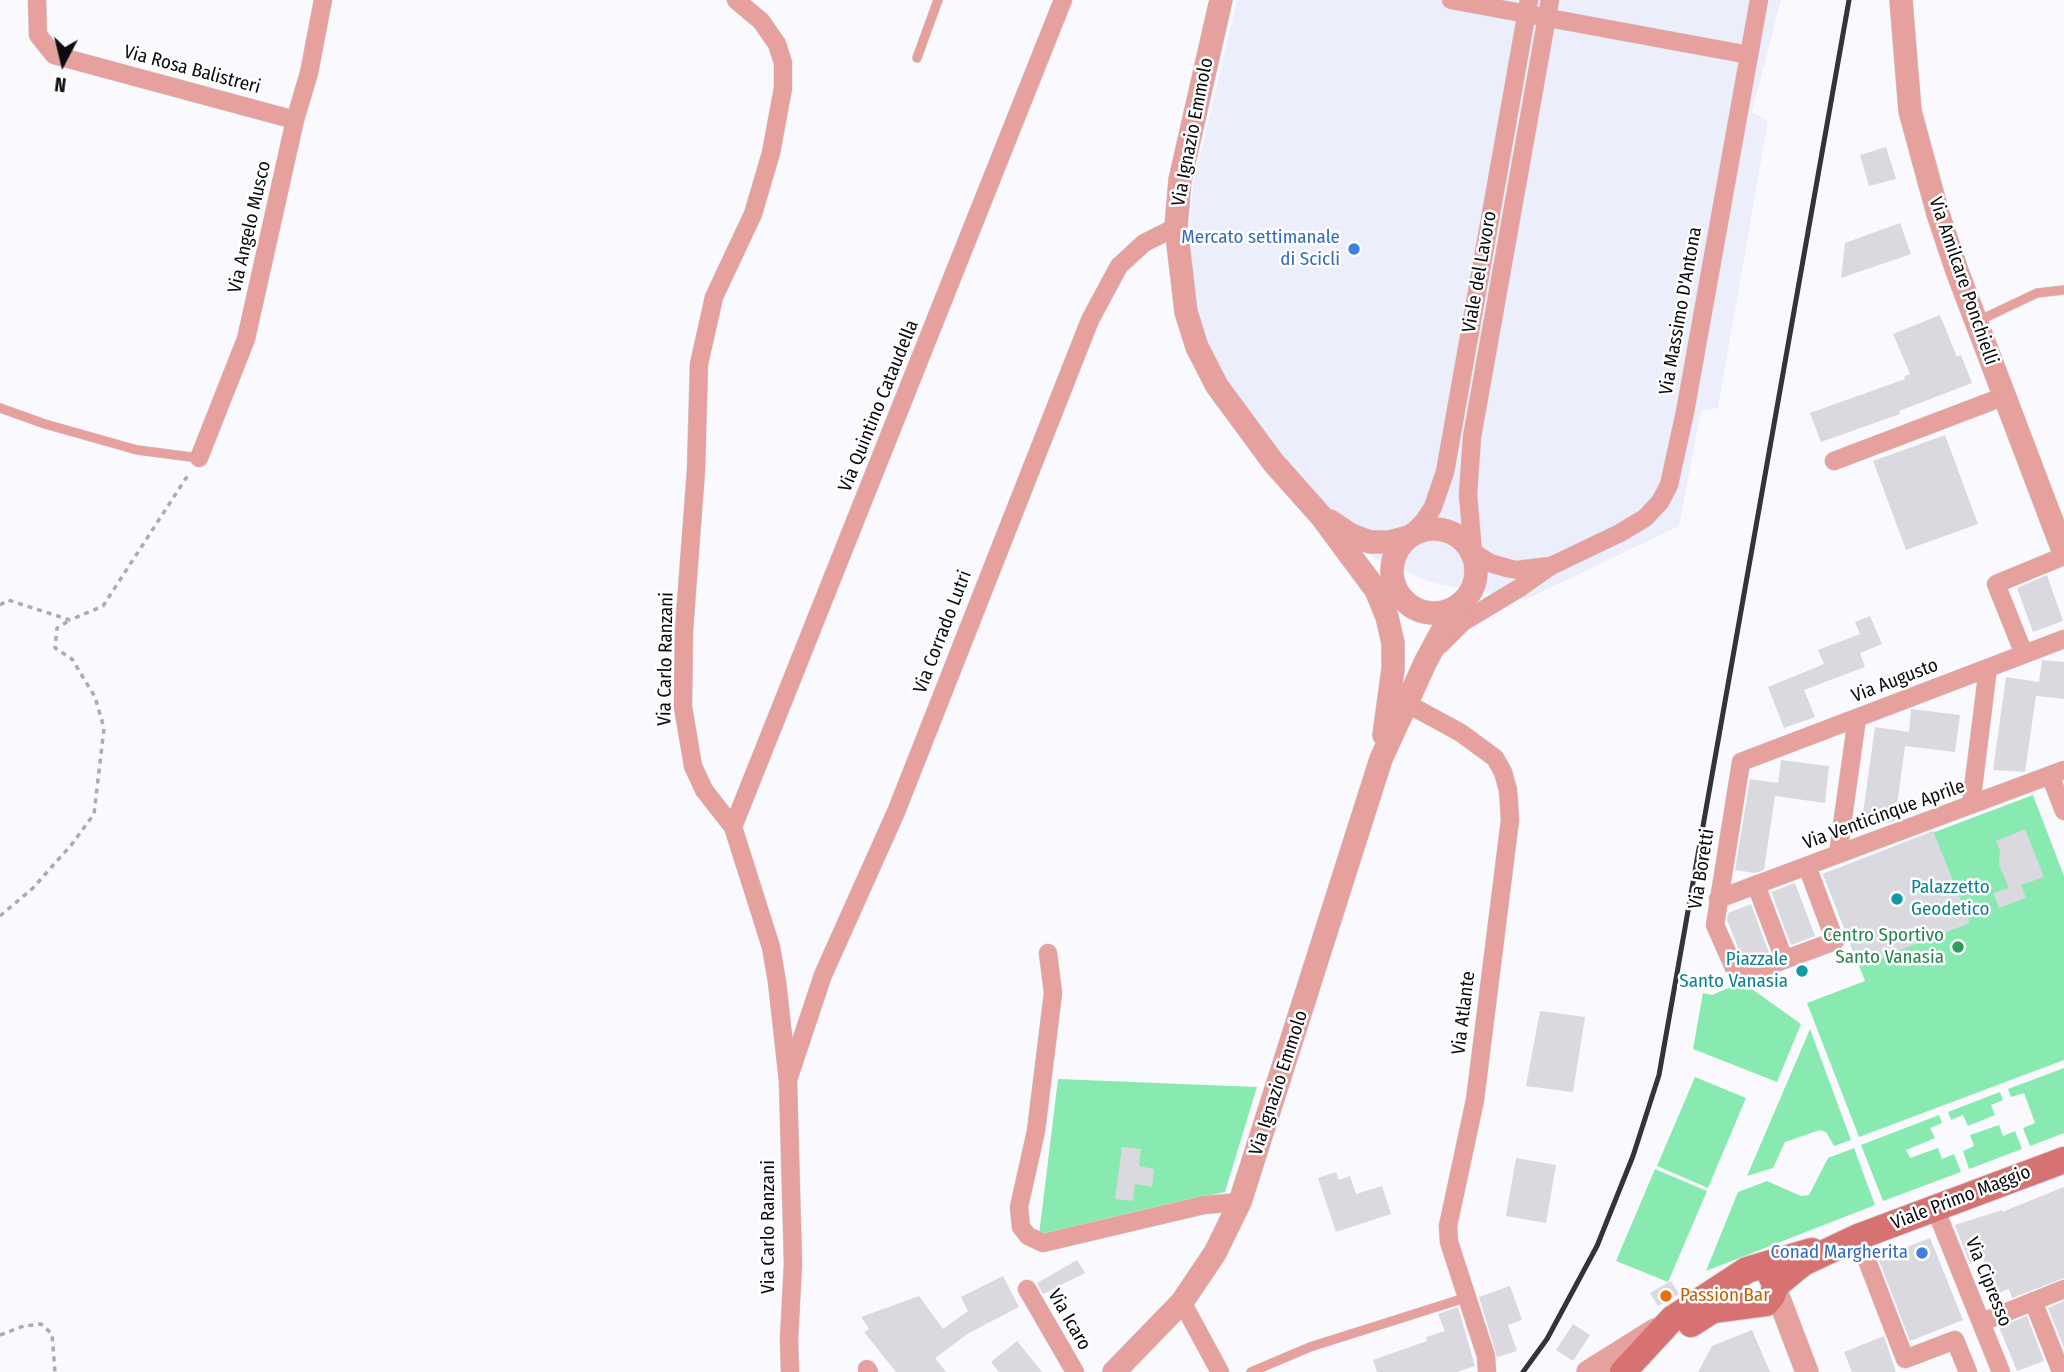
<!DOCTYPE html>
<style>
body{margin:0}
#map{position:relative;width:2064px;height:1372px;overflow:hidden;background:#fafafe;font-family:"Fira Sans Condensed",sans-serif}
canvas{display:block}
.north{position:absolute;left:28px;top:28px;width:70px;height:70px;-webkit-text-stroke:5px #fff;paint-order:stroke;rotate:187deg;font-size:19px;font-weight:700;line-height:28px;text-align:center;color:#0c0c0e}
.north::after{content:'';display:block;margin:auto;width:24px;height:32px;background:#0c0c0e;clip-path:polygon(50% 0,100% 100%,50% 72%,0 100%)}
</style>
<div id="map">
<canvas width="2064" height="1372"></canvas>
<div class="north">N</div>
</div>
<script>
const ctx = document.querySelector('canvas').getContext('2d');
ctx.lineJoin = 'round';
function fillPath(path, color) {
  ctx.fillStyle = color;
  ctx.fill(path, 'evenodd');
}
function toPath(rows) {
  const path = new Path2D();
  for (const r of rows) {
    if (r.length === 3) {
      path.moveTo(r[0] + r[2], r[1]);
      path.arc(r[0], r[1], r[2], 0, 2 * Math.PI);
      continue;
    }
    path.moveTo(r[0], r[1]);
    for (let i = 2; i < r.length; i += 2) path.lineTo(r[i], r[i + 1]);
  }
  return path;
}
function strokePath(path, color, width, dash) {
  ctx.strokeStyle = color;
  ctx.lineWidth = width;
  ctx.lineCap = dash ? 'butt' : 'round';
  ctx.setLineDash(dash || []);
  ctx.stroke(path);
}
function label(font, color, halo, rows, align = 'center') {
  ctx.font = font + ' "Fira Sans Condensed",sans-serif';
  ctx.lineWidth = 5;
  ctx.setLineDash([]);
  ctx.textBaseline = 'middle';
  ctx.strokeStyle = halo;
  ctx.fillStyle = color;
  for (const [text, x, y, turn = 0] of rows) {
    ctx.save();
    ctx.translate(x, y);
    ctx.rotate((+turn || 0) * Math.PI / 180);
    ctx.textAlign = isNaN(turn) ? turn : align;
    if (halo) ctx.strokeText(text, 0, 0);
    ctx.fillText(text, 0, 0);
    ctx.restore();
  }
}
fillPath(toPath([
 [1237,0,1781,0,1752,112,1768,121,1718,408,1701,411,1679,526,1525,600,1433,583,1374,558,1271,442,1233,390,1211,351,1196,308,1189,241,1193,186]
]), '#edeefc');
fillPath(toPath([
 [2033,795,2064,876,2064,1060,1859,1137,1807,1003,1865,981,1823,874],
 [1742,982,1801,1024,1777,1082,1693,1049,1703,993,1712,995],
 [1810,1029,1851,1140,1834,1146,1826,1132,1820,1130,1785,1142,1773,1168,1747,1176],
 [2064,1068,2064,1133,2030,1146,2023,1128,2035,1123,2024,1093,2011,1097,2008,1089],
 [1695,1077,1746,1098,1708,1188,1657,1166],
 [1058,1079,1257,1087,1225,1192,1039,1235],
 [2000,1092,2003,1100,1991,1105,1995,1115,1968,1126,1963,1115,1951,1120,1948,1112],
 [1939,1115,1942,1123,1930,1128,1935,1138,1906,1150,1910,1158,1938,1148,1942,1159,1954,1154,1961,1172,1883,1201,1861,1145],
 [1999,1125,2003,1136,2015,1131,2022,1149,1969,1169,1963,1151,1974,1146,1970,1135],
 [1854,1148,1875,1205,1706,1271,1738,1192,1767,1181,1801,1196,1809,1195,1828,1158],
 [1655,1169,1707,1191,1668,1282,1616,1261]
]), '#88eab0');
fillPath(toPath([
 [1886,147,1896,179,1869,186,1860,155],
 [1900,223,1911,254,1841,278,1845,243],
 [1940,315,1957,357,1961,355,1972,383,1899,411,1900,414,1821,442,1810,413,1905,379,1904,377,1910,374,1893,334],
 [1945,435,1978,524,1906,550,1873,461],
 [2047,575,2063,621,2033,632,2017,588],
 [1870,616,1882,644,1860,653,1865,667,1804,690,1815,717,1784,728,1768,687,1824,664,1818,650,1860,634,1855,622],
 [2042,660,2064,662,2064,699,2036,696,2025,772,1993,770,2006,677,2039,682],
 [1911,709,1960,715,1955,752,1905,746,1895,821,1888,823,1862,820,1875,727,1909,732],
 [1781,760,1829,766,1825,803,1775,796,1764,870,1755,873,1735,870,1750,779,1778,783],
 [2025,829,2044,877,2021,885,2026,898,1999,908,1993,893,2009,888,1999,865,2000,851,1996,841],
 [1933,831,1970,923,1860,966,1823,874],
 [1795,883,1815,936,1791,945,1771,892],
 [1751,904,1769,953,1744,962,1727,920,1728,913],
 [1540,1011,1585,1017,1573,1092,1526,1086],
 [1122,1147,1141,1149,1139,1166,1154,1169,1152,1187,1135,1184,1133,1201,1115,1199],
 [1516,1158,1556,1165,1546,1223,1506,1216],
 [1336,1172,1339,1180,1350,1176,1356,1194,1382,1186,1391,1214,1336,1232,1318,1178],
 [2064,1187,2064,1278,2012,1298,2009,1289,1996,1294,1983,1259,1970,1264,1955,1225,2002,1210,2002,1212],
 [1930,1238,1963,1320,1910,1341,1878,1258],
 [1077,1260,1085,1273,1043,1294,1037,1283],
 [1003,1276,1019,1307,969,1333,935,1358,946,1372,896,1372,864,1332,869,1329,861,1317,919,1296,943,1329,968,1311,961,1297],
 [1671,1281,1679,1294,1658,1306,1650,1293],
 [1510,1286,1522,1320,1508,1325,1517,1351,1497,1357,1479,1297],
 [2064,1301,2064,1348,2048,1308],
 [1458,1307,1475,1366,1457,1372,1377,1372,1373,1360,1427,1341,1426,1337,1445,1331,1438,1314],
 [2027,1316,2044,1361,2017,1371,1999,1327],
 [1573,1324,1590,1335,1573,1361,1556,1350],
 [1752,1330,1770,1372,1698,1372,1712,1346],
 [1884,1336,1896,1372,1852,1372,1844,1352],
 [1017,1341,1042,1372,999,1372,991,1362]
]), '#d9d9df');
const service = toPath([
 [917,58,938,0],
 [1978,321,2037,293,2064,290],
 [0,408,45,424,137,450,199,458],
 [1251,1372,1310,1347,1468,1297]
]);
const minor = toPath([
 [37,0,38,35,54,55,295,120],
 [736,0,761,21,777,44,783,63,783,88,771,153,753,214,714,297,699,364,696,470,684,630,683,707,693,766,704,790,733,827,771,947,777,982,788,1081,793,1264,789,1339,790,1372],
 [1451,0,1749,55],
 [199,458,246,339,295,120,309,73,323,0],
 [1834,461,2005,396],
 [1408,537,1424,521,1433,507,1445,472,1529,0],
 [1550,566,1517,570,1507,568,1490,563,1473,552,1468,494,1472,437,1550,0],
 [1440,645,1463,622,1521,587,1551,566,1620,533,1645,518,1660,502,1669,485,1685,412,1759,0],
 [2024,654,1996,584,2064,556],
 [1406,703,1461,733,1495,758,1503,772,1508,790,1510,820,1475,1100,1448,1226,1449,1242,1486,1356,1487,1372],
 [2050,775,2064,811],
 [1971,805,1988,668],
 [733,827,1063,0],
 [1838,854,1857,718],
 [1807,866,1835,941,1743,975,1735,970,1715,925,1741,762,2064,639],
 [1756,885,1784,959],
 [1718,899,2064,770],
 [1048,953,1053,993,1036,1131,1019,1207,1021,1227,1028,1236,1043,1243,1204,1205,1240,1202],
 [788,1080,823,975,896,812,1090,320,1119,266,1144,243,1176,227],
 [1935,1208,2001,1372],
 [1858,1237,1905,1359,1955,1340,1968,1372],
 [1027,1289,1075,1372],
 [2033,1301,2060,1369],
 [1182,1302,1220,1372],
 [1982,1322,2064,1289],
 [867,1369,869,1372]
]);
const tertiary = toPath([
 [1221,0,1180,180,1176,227,1186,312,1197,347,1217,386,1273,462,1321,516,1376,590,1387,617,1393,643,1393,669,1384,735],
 [1901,0,1910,111,1938,214,1957,271,2064,553],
 [1330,521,1351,535,1370,542,1389,542,1408,537],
 [1434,571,42],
 [1775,1288,1807,1372],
 [1114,1372,1182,1302,1215,1253,1240,1202,1381,759,1426,661,1454,609],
 [1588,1372,1655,1330]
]);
const secondary = toPath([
 [1775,1286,1803,1263,1858,1237,2064,1160],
 [1691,1324,1713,1310,1766,1303,1772,1296,1775,1288,1774,1282,1769,1272],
 [1623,1372,1672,1319,1747,1270,1812,1251]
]);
strokePath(service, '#d4d4d8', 10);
strokePath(minor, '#d4d4d8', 19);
strokePath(tertiary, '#d4d4d8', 24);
strokePath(secondary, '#d4d4d8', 28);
strokePath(toPath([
 [0,605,8,600,70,620,103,606,190,472],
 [0,916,33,888,72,844,94,814,104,728,95,697,72,659,55,648,57,628,70,620],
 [0,1335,24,1326,41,1324,52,1334,55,1372]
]), '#acacaf', 3.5, [5, 5]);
strokePath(service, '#e6a19e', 9);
strokePath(minor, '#e6a19e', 18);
strokePath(tertiary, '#e6a19e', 23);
strokePath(secondary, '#d67271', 26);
strokePath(toPath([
 [1523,1372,1547,1339,1597,1246,1633,1156,1659,1075,1849,0]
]), '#343436', 5);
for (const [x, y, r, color] of [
 [1354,249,7,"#3f7fe0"],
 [1897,899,7,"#0f9aa8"],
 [1958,947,7,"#2e9e5b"],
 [1802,971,7,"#0f9aa8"],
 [1922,1253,7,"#3f7fe0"],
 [1666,1296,7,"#e8710a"]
]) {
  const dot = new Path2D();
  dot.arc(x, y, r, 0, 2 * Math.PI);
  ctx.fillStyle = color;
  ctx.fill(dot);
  strokePath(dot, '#fff', 2.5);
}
label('19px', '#0c0c0e', '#fff', [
 ["Via Rosa Balistreri",192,70,15],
 ["Via Ignazio Emmolo",1193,132,-79],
 ["Via Angelo Musco",250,227,-77],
 ["Viale del Lavoro",1480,272,-80],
 ["Via Amilcare Ponchielli",1963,281,71],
 ["Via Massimo D'Antona",1681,311,-80],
 ["Via Quintino Cataudella",879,406,-68],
 ["Via Corrado Lutri",943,632,-69],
 ["Via Carlo Ranzani",666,659,-89],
 ["Via Augusto",1895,681,-21],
 ["Via Venticinque Aprile",1884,815,-20],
 ["Via Boretti",1702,869,-81],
 ["Via Atlante",1464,1013,-83],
 ["Via Ignazio Emmolo",1279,1083,-72],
 ["Viale Primo Maggio",1961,1198,-21],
 ["Via Carlo Ranzani",769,1227,-90],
 ["Via Cipresso",1988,1282,68],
 ["Via Icaro",1069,1320,60]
]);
label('19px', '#366cbe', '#fff', [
 ["Mercato settimanale",1340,238],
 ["di Scicli",1340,260],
 ["Conad Margherita",1908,1253]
], 'right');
label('19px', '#0d838f', '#fff', [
 ["Palazzetto",1911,888],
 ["Geodetico",1911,910],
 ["Piazzale",1788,960,"right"],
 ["Santo Vanasia",1788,982,"right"]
], 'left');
label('19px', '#27864d', '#fff', [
 ["Centro Sportivo",1944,936],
 ["Santo Vanasia",1944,958]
], 'right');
label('19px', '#c56008', '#fff', [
 ["Passion Bar",1680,1296]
], 'left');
</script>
